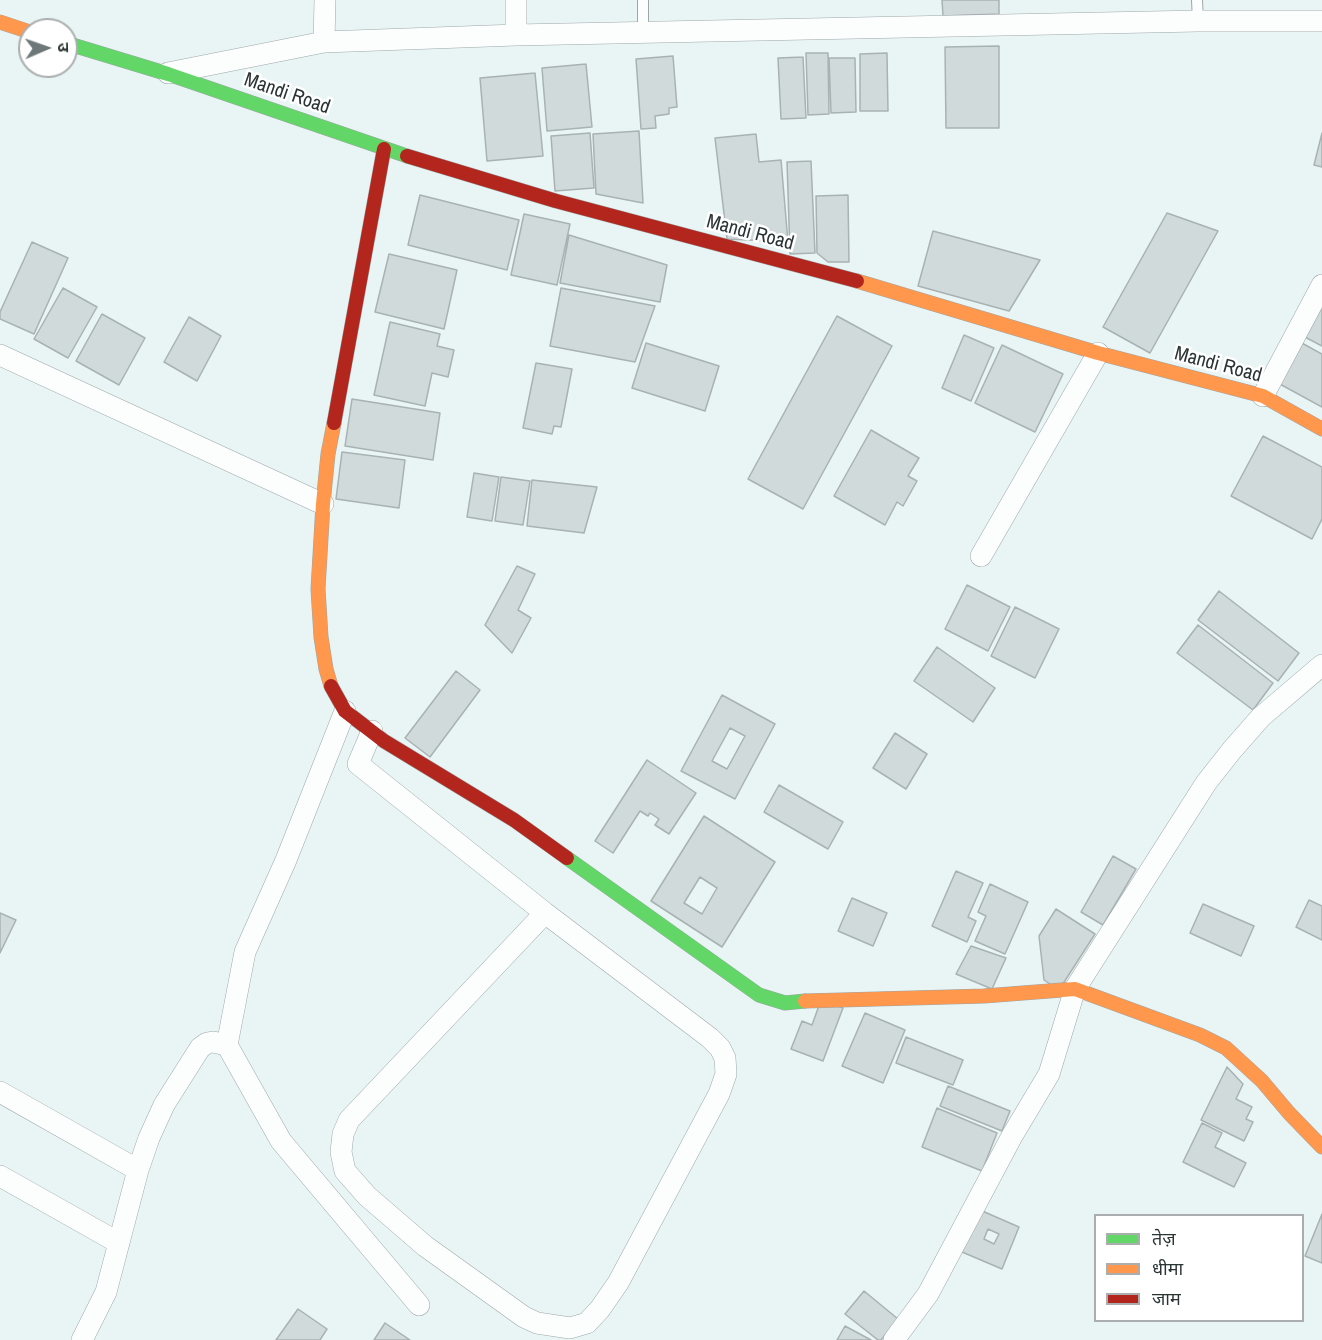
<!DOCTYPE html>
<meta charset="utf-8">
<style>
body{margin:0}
#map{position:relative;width:1322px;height:1340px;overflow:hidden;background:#e9f5f5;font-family:"Archivo Narrow","Noto Sans Devanagari",sans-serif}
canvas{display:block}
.legend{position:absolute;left:1094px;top:1214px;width:210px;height:108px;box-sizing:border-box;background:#fff;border:2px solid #aaaeae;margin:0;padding:8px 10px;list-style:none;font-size:18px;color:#2b3434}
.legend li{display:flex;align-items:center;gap:12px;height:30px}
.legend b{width:30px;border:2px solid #aaaeae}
.north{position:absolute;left:18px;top:18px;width:60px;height:60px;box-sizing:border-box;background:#fff;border:2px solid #aaaeae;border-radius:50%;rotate:88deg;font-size:16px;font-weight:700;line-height:24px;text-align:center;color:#2b3434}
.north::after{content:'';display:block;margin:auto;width:21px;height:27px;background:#6e7878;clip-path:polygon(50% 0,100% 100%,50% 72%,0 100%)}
</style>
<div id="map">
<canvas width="1322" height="1340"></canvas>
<ul class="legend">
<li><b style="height:8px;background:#63d668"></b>तेज़</li>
<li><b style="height:8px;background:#ff974d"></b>धीमा</li>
<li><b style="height:8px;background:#b3261e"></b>जाम</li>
</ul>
<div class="north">उ</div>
</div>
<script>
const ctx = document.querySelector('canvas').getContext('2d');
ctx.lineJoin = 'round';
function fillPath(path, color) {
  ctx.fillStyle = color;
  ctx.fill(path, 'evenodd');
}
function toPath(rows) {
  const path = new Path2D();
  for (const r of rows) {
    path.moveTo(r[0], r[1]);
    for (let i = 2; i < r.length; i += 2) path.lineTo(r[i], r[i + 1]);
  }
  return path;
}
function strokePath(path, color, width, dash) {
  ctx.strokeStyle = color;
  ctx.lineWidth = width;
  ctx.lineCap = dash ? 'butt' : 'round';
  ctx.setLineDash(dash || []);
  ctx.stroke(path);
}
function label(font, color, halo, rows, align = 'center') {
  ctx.font = font + ' "Archivo Narrow",sans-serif';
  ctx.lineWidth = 5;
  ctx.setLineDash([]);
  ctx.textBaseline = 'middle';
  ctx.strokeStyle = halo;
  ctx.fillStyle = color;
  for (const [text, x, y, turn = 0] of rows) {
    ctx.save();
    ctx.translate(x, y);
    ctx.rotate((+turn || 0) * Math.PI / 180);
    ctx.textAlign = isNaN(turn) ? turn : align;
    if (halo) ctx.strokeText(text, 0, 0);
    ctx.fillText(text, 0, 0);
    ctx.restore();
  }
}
const building = toPath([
 [942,0,999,0,999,14,943,16,942,0],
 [999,46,999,128,946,128,945,47,999,46],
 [806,53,828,53,829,114,808,115,806,53],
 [887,53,888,111,860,111,860,54,887,53],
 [673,56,677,107,669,108,669,114,655,116,656,128,641,129,636,59,673,56],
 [803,57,806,118,781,119,778,58,803,57],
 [829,58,855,58,856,112,831,113,829,58],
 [586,64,592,127,547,131,542,68,586,64],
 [535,73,543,156,487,161,480,78,535,73],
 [639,131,643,203,596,194,593,134,639,131],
 [590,133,594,188,555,191,551,136,590,133],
 [1322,133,1322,167,1314,165,1322,133],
 [756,134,759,162,781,160,788,242,727,239,715,138,756,134],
 [811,161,815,253,790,254,787,162,811,161],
 [420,195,519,220,507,270,408,245,420,195],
 [848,195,849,262,828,262,817,253,816,196,848,195],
 [1167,213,1218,231,1150,353,1103,327,1167,213],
 [524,214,570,224,557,285,511,275,524,214],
 [933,231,1040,260,1009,311,918,286,933,231],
 [569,235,667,265,660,302,560,283,569,235],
 [32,242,68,258,34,334,0,319,0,312,32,242],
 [389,254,457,270,444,329,375,312,389,254],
 [63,288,97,307,68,358,34,339,63,288],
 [561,288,655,306,635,362,550,346,561,288],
 [1322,302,1322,346,1303,336,1322,302],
 [102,314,145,338,119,385,76,361,102,314],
 [837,316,892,346,803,509,748,479,837,316],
 [189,317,221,336,197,381,164,362,189,317],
 [390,322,440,334,437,346,454,350,448,377,432,373,425,406,374,395,390,322],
 [964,335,994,348,971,401,942,388,964,335],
 [1300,342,1322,354,1322,407,1278,383,1300,342],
 [646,343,719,366,705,411,632,388,646,343],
 [1002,345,1063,374,1035,432,975,403,1002,345],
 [536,363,572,369,561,427,554,426,552,434,523,428,536,363],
 [352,399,440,413,433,460,345,446,352,399],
 [871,430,919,458,908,476,917,481,903,506,897,502,885,525,834,496,871,430],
 [1263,436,1322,467,1322,519,1312,539,1231,496,1263,436],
 [342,452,405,460,399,508,336,499,342,452],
 [474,473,499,477,492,521,467,517,474,473],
 [501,477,530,481,523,525,495,521,501,477],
 [532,480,597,487,584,533,527,526,532,480],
 [517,566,535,574,518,610,531,618,512,653,485,625,517,566],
 [967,585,1010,607,988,651,945,629,967,585],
 [1219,591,1299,653,1278,681,1198,620,1219,591],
 [1015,607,1059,629,1035,678,991,656,1015,607],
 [1198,625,1273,683,1253,710,1177,653,1198,625],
 [937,647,995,688,973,722,914,681,937,647],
 [456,671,480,690,430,757,405,738,456,671],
 [722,695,775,724,735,799,681,771,722,695],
 [730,728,745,736,727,769,712,761,730,728],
 [895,733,927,754,906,789,873,768,895,733],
 [647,760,696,793,669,834,655,825,659,819,650,813,648,816,640,811,613,853,595,841,647,760],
 [779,785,843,822,828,849,764,812,779,785],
 [704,816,775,862,722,947,651,901,704,816],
 [700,877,717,888,702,914,684,903,700,877],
 [1113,856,1136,869,1103,925,1081,912,1113,856],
 [956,871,983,883,968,917,976,921,967,942,932,926,956,871],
 [990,884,1028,902,1005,954,975,941,986,916,978,912,990,884],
 [852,898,887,913,873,946,838,931,852,898],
 [1309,900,1322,906,1322,940,1296,927,1309,900],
 [1203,904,1254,926,1241,956,1190,933,1203,904],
 [1056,909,1095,934,1059,990,1044,980,1039,936,1056,909],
 [0,913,16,920,0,953,0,913],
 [971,946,1006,958,992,989,956,974,971,946],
 [821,1000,843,1008,823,1061,791,1049,802,1021,812,1025,821,1000],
 [865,1013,905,1030,883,1083,842,1066,865,1013],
 [906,1037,963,1060,953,1085,896,1063,906,1037],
 [1227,1067,1243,1084,1236,1099,1252,1107,1246,1119,1253,1122,1244,1141,1201,1120,1227,1067],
 [948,1086,1010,1111,1002,1131,940,1106,948,1086],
 [937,1108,997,1133,982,1171,922,1147,937,1108],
 [1202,1123,1222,1133,1215,1147,1246,1163,1234,1187,1183,1162,1202,1123],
 [980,1210,1019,1227,1002,1269,962,1252,980,1210],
 [988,1229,999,1234,994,1244,984,1239,988,1229],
 [1322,1214,1322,1263,1305,1256,1322,1214],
 [864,1291,898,1319,881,1340,878,1340,845,1314,864,1291],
 [298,1309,327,1329,320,1340,276,1340,298,1309],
 [385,1323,410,1340,374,1340,385,1323],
 [845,1326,871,1340,837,1340,845,1326]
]);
fillPath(building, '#d0dada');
strokePath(building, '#a9b2b3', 1.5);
const lane = toPath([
 [1197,0,1198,21],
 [643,32,643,0]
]);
const street = toPath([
 [516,0,516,35],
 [324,42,325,0],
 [168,73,324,42,516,35,1198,21,1322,21],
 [0,355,323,504],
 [1263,396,1322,285],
 [981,556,1098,353],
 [345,711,286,860,245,952,227,1045,281,1141,419,1305],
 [372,731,358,764,545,913,710,1038,720,1048,725,1058,726,1074,719,1094,618,1283,600,1309,587,1323,570,1328,537,1323,524,1317,425,1246,367,1196,345,1171,341,1152,343,1134,349,1120,545,913],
 [0,1092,138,1170],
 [0,1176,119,1243],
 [82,1340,106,1292,138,1170,149,1138,164,1105,200,1048,207,1043,213,1042,227,1045],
 [894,1340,928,1294,1012,1136,1049,1074,1075,989,1206,783,1232,750,1261,717,1322,665]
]);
const fast = toPath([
 [66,43,168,74,407,156],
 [567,858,759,995,785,1003,805,1001]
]);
const slow = toPath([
 [0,22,30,32],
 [857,281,1098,353,1263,396,1322,429],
 [331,686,326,669,321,637,318,589,323,504,328,454,334,423],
 [805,1001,984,996,1075,989,1200,1035,1226,1048,1262,1081,1289,1113,1322,1147]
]);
const jam = toPath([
 [407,156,556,201,857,281],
 [334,423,384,149],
 [331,686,345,711,384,741,514,820,567,858]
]);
strokePath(lane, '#9ea7a7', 12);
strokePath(street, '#9ea7a7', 22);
strokePath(fast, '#9ea7a7', 15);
strokePath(slow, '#9ea7a7', 15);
strokePath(jam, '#9ea7a7', 15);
strokePath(lane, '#fcfefe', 10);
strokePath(street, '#fcfefe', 21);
strokePath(fast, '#63d668', 14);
strokePath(slow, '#ff974d', 14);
strokePath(jam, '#b3261e', 14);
label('20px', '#2b3434', '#fff', [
 ["Mandi Road",287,94,19],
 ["Mandi Road",750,233,15],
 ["Mandi Road",1218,365,15]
]);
</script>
